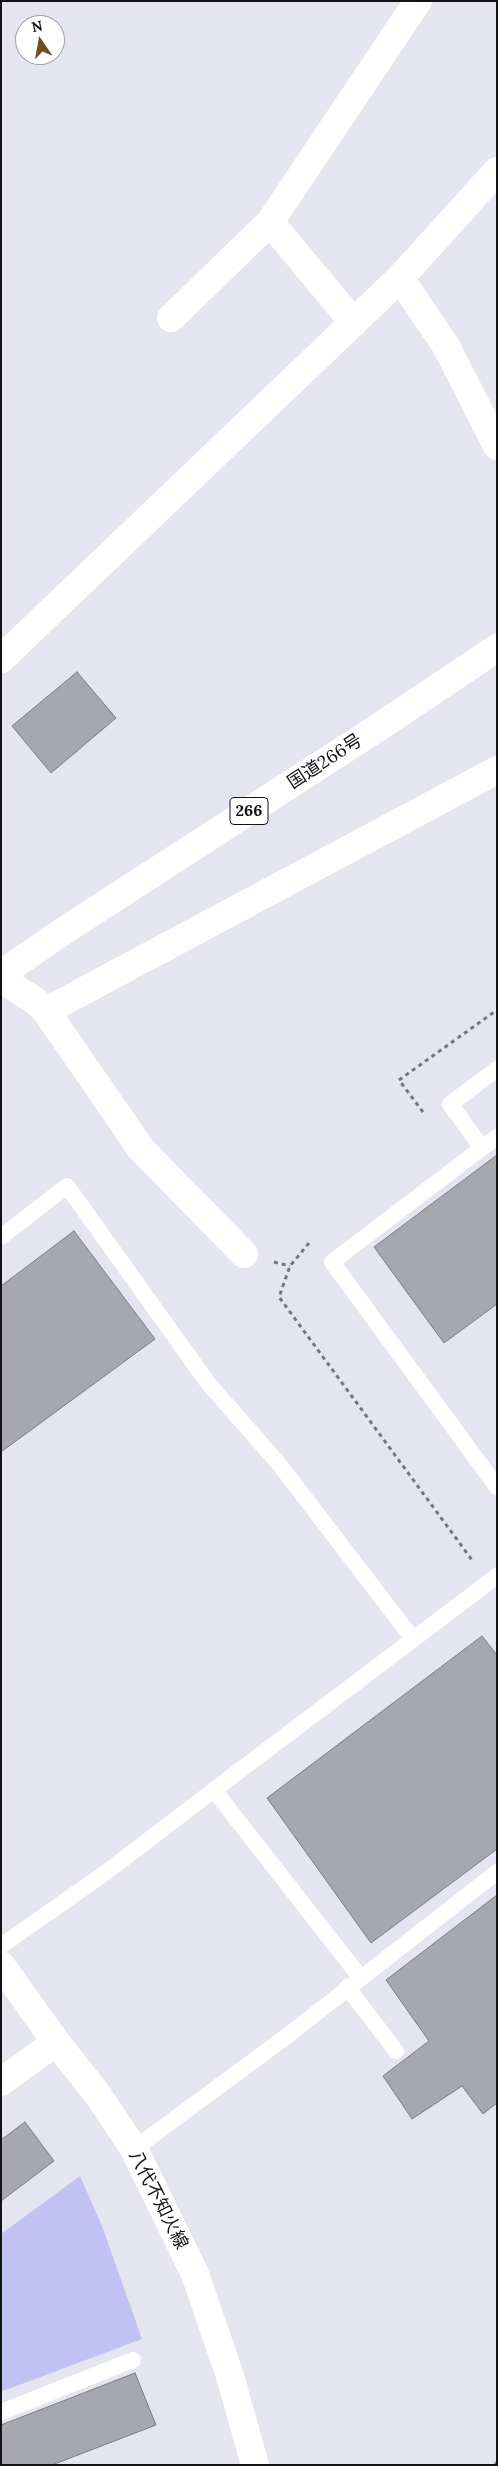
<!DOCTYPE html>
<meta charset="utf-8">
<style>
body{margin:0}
#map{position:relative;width:498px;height:2466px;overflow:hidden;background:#e4e5f0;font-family:Lora,serif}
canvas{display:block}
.frame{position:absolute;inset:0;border:2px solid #121216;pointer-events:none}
.north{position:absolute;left:15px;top:15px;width:50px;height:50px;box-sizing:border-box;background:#fff;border:1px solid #a0a0a2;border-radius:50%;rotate:348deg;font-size:14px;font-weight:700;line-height:20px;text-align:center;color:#121216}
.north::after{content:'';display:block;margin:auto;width:18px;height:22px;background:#6e4f24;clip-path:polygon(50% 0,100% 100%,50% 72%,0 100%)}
</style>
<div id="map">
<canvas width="498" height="2466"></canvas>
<div class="frame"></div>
<div class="north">N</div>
</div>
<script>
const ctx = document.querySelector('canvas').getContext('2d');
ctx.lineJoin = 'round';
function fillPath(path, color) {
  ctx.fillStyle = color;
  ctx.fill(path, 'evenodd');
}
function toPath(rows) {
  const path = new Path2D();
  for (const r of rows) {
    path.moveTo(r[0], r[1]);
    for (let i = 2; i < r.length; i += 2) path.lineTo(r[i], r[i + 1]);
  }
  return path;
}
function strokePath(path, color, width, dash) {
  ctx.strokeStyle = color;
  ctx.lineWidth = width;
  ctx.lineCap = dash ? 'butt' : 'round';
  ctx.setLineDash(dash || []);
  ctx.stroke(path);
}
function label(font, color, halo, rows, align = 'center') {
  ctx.font = font + ' Lora,"Noto Sans JP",serif';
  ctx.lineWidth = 4.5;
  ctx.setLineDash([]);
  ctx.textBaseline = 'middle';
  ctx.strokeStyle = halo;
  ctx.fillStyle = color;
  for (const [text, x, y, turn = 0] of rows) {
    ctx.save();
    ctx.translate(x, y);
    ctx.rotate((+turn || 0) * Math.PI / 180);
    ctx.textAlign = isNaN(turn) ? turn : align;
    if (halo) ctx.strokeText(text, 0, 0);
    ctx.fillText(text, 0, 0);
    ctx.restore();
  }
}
fillPath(toPath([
 [80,2176,102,2226,142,2339,3,2391,1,2388,1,2234]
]), '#c2c1f3');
const building = toPath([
 [77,672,116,718,51,773,12,726,77,672],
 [497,1155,497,1304,444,1343,374,1247,497,1155],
 [74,1231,155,1339,1,1452,1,1286,74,1231],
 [482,1636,497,1655,497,1849,371,1943,267,1798,482,1636],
 [497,1895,497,2103,483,2114,462,2086,412,2119,383,2076,429,2041,386,1980,497,1895],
 [25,2122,54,2161,1,2201,1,2140,25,2122],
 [135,2373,156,2425,52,2465,1,2465,1,2425,135,2373]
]);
fillPath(building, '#a7a7b1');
strokePath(building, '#7c7c86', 1);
strokePath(toPath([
 [423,1112,399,1080,497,1010],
 [309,1243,290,1266,279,1297,472,1560],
 [274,1262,290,1266],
 [495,2465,497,2462]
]), '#75767d', 3, [4, 4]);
strokePath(toPath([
 [497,1069,450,1104,482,1148,332,1262,497,1487],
 [482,1148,497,1137],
 [1,1237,67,1186,208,1383,279,1464,413,1639],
 [214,1790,497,1576],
 [1,1946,105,1873,214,1790,360,1977],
 [347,1987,396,2051],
 [134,2149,287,2036,497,1872],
 [1,2412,133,2360]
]), '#fff', 16);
strokePath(toPath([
 [270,222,354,323],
 [400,278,446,346,497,446],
 [171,318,270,222,418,1],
 [1,659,400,278,497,171],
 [1,979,34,1000,46,1011,497,770],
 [46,1011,141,1149,244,1254],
 [1,2082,56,2042]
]), '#fff', 28);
strokePath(toPath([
 [1,1965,56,2042,98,2095,134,2149,195,2274,230,2376,255,2465]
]), '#fff', 28);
strokePath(toPath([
 [1,974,65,930,379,727,497,648]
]), '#fff', 28);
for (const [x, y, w] of [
 [249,811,38]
]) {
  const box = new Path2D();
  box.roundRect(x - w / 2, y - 13.5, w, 27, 4);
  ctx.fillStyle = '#fff';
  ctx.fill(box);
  strokePath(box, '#121216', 1);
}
label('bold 16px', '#121216', null, [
 ["266",249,811]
]);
label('18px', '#121216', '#fff', [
 ["国道266号",325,762,-33],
 ["八代不知火線",158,2200,63]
]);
</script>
